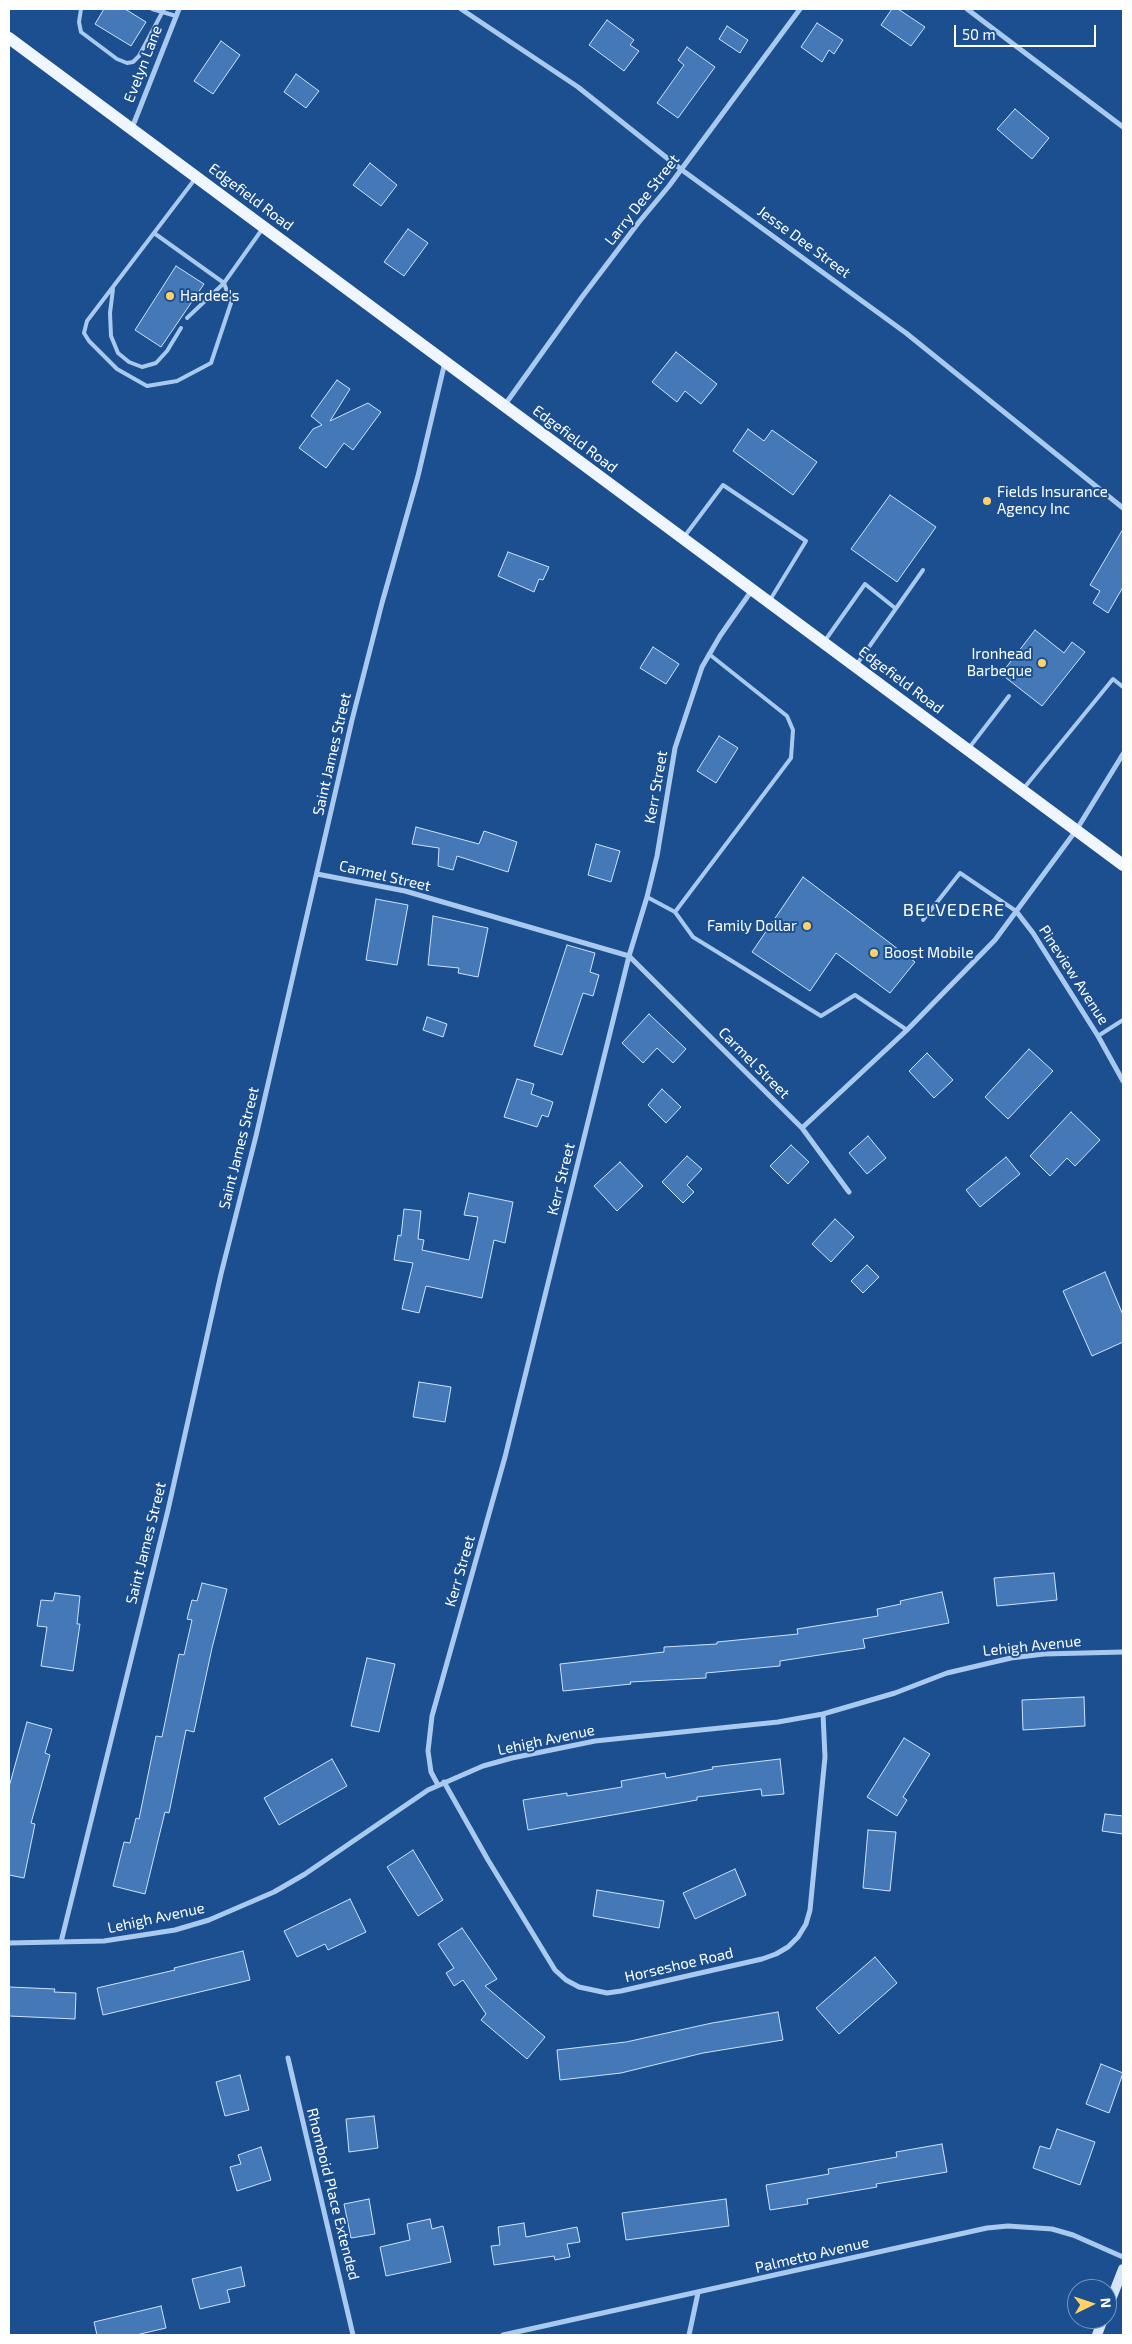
<!DOCTYPE html>
<style>
body{margin:0}
#map{position:relative;width:1132px;height:2344px;overflow:hidden;background:#1b4f8f;font-family:"Exo 2",sans-serif}
canvas{display:block}
.frame{position:absolute;inset:0;border:10px solid #fff;pointer-events:none}
.north{position:absolute;left:1067px;top:2279px;width:50px;height:50px;box-sizing:border-box;background:#1b4f8f;border:1px solid #7695bc;border-radius:50%;rotate:86deg;font-size:14px;font-weight:700;line-height:20px;text-align:center;color:#fff}
.north::after{content:'';display:block;margin:auto;width:18px;height:22px;background:#ffd166;clip-path:polygon(50% 0,100% 100%,50% 72%,0 100%)}
.scale{position:absolute;left:954px;top:25px;width:142px;height:22px;box-sizing:border-box;border:2px solid #fff;border-top:0;padding-left:6px;font-size:15px;line-height:18px;white-space:nowrap;color:#fff;-webkit-text-stroke:4px #1b4f8f;paint-order:stroke}
</style>
<div id="map">
<canvas width="1132" height="2344"></canvas>
<div class="frame"></div>
<div class="north">N</div>
<div class="scale">50 m</div>
</div>
<script>
const ctx = document.querySelector('canvas').getContext('2d');
ctx.lineJoin = 'round';
function fillPath(path, color) {
  ctx.fillStyle = color;
  ctx.fill(path, 'evenodd');
}
function toPath(rows) {
  const path = new Path2D();
  for (const r of rows) {
    path.moveTo(r[0], r[1]);
    for (let i = 2; i < r.length; i += 2) path.lineTo(r[i], r[i + 1]);
  }
  return path;
}
function strokePath(path, color, width, dash) {
  ctx.strokeStyle = color;
  ctx.lineWidth = width;
  ctx.lineCap = dash ? 'butt' : 'round';
  ctx.setLineDash(dash || []);
  ctx.stroke(path);
}
function label(font, color, halo, rows, align = 'center') {
  ctx.font = font + ' "Exo 2",sans-serif';
  ctx.lineWidth = 4;
  ctx.setLineDash([]);
  ctx.textBaseline = 'middle';
  ctx.strokeStyle = halo;
  ctx.fillStyle = color;
  for (const [text, x, y, turn = 0] of rows) {
    ctx.save();
    ctx.translate(x, y);
    ctx.rotate((+turn || 0) * Math.PI / 180);
    ctx.textAlign = isNaN(turn) ? turn : align;
    if (halo) ctx.strokeText(text, 0, 0);
    ctx.fillText(text, 0, 0);
    ctx.restore();
  }
}
const building = toPath([
 [104,9,125,9,146,22,131,46,95,24,104,9],
 [892,9,898,9,925,27,911,46,881,25,892,9],
 [607,20,634,40,630,45,639,51,624,71,589,45,607,20],
 [817,23,843,40,834,54,829,50,822,62,801,47,817,23],
 [727,26,748,40,740,53,719,39,727,26],
 [221,41,240,55,213,94,194,81,221,41],
 [687,47,715,67,678,118,657,103,684,65,678,60,687,47],
 [296,74,319,91,306,108,284,92,296,74],
 [1015,109,1049,138,1032,159,997,129,1015,109],
 [370,163,397,185,381,206,353,185,370,163],
 [408,229,428,243,404,276,384,262,408,229],
 [176,266,204,284,161,347,135,330,176,266],
 [676,352,717,384,701,404,685,391,677,402,652,382,676,352],
 [337,380,350,389,330,421,368,403,381,412,353,450,344,443,326,468,299,448,313,429,322,425,311,416,337,380],
 [748,429,764,441,772,430,817,462,793,495,733,451,748,429],
 [890,495,936,527,897,582,851,549,890,495],
 [1123,529,1123,587,1108,613,1093,603,1100,591,1090,585,1123,529],
 [508,552,549,567,543,580,539,579,534,592,498,576,508,552],
 [1035,630,1064,653,1072,642,1085,652,1042,706,1001,674,1035,630],
 [653,647,679,664,666,684,640,668,653,647],
 [719,736,738,748,716,783,697,771,719,736],
 [416,827,479,844,484,831,517,842,508,872,457,856,453,870,438,866,439,848,412,844,416,827],
 [596,844,620,851,611,882,588,875,596,844],
 [803,877,915,962,890,993,836,953,810,991,752,952,803,877],
 [376,899,408,905,397,965,366,960,376,899],
 [433,916,488,928,478,977,458,973,459,968,428,965,433,916],
 [567,945,595,953,590,972,599,975,593,996,583,993,562,1055,534,1046,567,945],
 [649,1014,686,1049,673,1063,657,1048,643,1063,622,1043,649,1014],
 [427,1017,447,1024,443,1037,423,1030,427,1017],
 [1029,1049,1053,1071,1008,1119,985,1097,1029,1049],
 [927,1053,953,1080,934,1098,909,1071,927,1053],
 [517,1079,534,1084,531,1094,553,1102,548,1117,542,1115,537,1127,504,1117,517,1079],
 [662,1089,681,1107,666,1123,648,1105,662,1089],
 [1071,1112,1100,1140,1075,1166,1067,1158,1050,1176,1030,1156,1071,1112],
 [868,1136,886,1158,867,1174,849,1153,868,1136],
 [791,1145,809,1162,788,1184,770,1166,791,1145],
 [687,1156,702,1169,687,1185,694,1192,683,1203,662,1182,687,1156],
 [1006,1157,1020,1174,980,1207,966,1190,1006,1157],
 [620,1162,643,1186,617,1211,594,1186,620,1162],
 [469,1193,513,1202,505,1243,494,1240,482,1298,426,1286,419,1313,402,1309,413,1263,394,1260,398,1235,401,1236,404,1209,421,1211,418,1239,424,1240,422,1250,469,1260,478,1217,464,1215,469,1193],
 [835,1219,854,1237,831,1262,812,1244,835,1219],
 [867,1265,879,1277,863,1293,851,1281,867,1265],
 [1105,1272,1123,1315,1123,1342,1092,1356,1063,1291,1105,1272],
 [419,1382,451,1387,445,1422,413,1417,419,1382],
 [1054,1573,1057,1600,997,1606,994,1578,1054,1573],
 [202,1583,227,1589,212,1648,194,1732,186,1730,169,1813,165,1812,145,1894,113,1886,124,1842,130,1843,136,1818,139,1819,156,1736,162,1737,179,1654,184,1655,192,1620,187,1619,192,1600,197,1601,202,1583],
 [942,1592,949,1623,863,1639,865,1648,780,1661,780,1666,706,1673,706,1678,630,1682,631,1684,563,1691,560,1664,664,1652,664,1647,717,1644,717,1642,798,1634,797,1629,878,1616,877,1609,901,1604,900,1601,942,1592],
 [55,1593,80,1596,77,1624,80,1624,73,1671,41,1666,47,1627,37,1626,41,1600,53,1601,55,1593],
 [367,1658,395,1664,379,1732,351,1726,367,1658],
 [1084,1697,1085,1726,1023,1730,1022,1700,1084,1697],
 [27,1722,52,1729,45,1753,50,1755,31,1823,35,1824,24,1878,9,1875,9,1787,27,1722],
 [904,1738,930,1754,903,1797,907,1800,897,1816,867,1797,904,1738],
 [332,1759,347,1786,279,1825,264,1798,332,1759],
 [780,1759,784,1794,762,1796,761,1789,697,1797,697,1800,528,1830,523,1800,567,1793,567,1796,622,1787,621,1781,665,1773,666,1778,713,1769,712,1767,780,1759],
 [1105,1814,1123,1816,1123,1834,1102,1831,1105,1814],
 [868,1830,896,1832,890,1891,863,1888,868,1830],
 [413,1850,443,1900,418,1916,387,1867,413,1850],
 [735,1869,746,1895,695,1919,683,1893,735,1869],
 [597,1890,664,1901,659,1928,593,1916,597,1890],
 [350,1899,366,1932,328,1950,325,1944,297,1957,284,1931,350,1899],
 [462,1928,497,1979,485,1986,545,2037,527,2059,481,2020,486,2014,463,1980,454,1986,446,1973,454,1968,438,1944,462,1928],
 [243,1951,250,1980,103,2015,97,1988,175,1970,174,1968,243,1951],
 [875,1957,897,1983,839,2034,816,2008,875,1957],
 [9,1987,55,1989,54,1992,76,1993,75,2019,9,2016,9,1987],
 [778,2012,783,2040,703,2053,621,2073,560,2080,557,2050,626,2042,712,2023,778,2012],
 [1101,2064,1123,2073,1109,2113,1086,2104,1101,2064],
 [240,2075,249,2110,225,2116,216,2082,240,2075],
 [374,2116,378,2148,349,2152,346,2119,374,2116],
 [1057,2129,1095,2142,1080,2185,1033,2168,1040,2146,1050,2149,1057,2129],
 [942,2144,947,2172,876,2184,877,2187,807,2199,808,2204,770,2210,766,2185,829,2174,828,2169,897,2157,896,2152,942,2144],
 [261,2147,271,2180,237,2191,230,2167,241,2164,238,2155,261,2147],
 [369,2199,375,2234,351,2238,344,2204,369,2199],
 [726,2199,729,2226,626,2240,622,2213,726,2199],
 [430,2219,432,2229,443,2226,451,2262,386,2276,380,2247,410,2240,407,2224,430,2219],
 [524,2223,526,2237,577,2227,580,2242,567,2244,570,2257,555,2260,554,2256,494,2265,491,2246,500,2245,498,2227,524,2223],
 [241,2267,245,2286,227,2290,230,2302,200,2309,192,2279,241,2267],
 [161,2306,166,2328,136,2335,97,2335,94,2322,161,2306]
]);
fillPath(building, '#4478b7');
strokePath(building, '#cfe3fa', 1);
strokePath(toPath([
 [81,9,79,22,81,32,117,59,127,63,133,62,139,56,164,9],
 [152,9,176,16],
 [195,179,87,321,84,333,89,341,117,369,147,386,177,381,211,363,231,303,224,283,263,228],
 [154,233,224,283,187,318],
 [113,289,110,313,111,336,118,353,129,362,142,367,156,363,167,351,181,328],
 [684,537,723,485,806,541,770,600],
 [824,642,865,584,895,608],
 [857,664,923,570],
 [969,748,1009,696],
 [1024,788,1113,679,1123,687],
 [647,897,675,912,791,758,793,730,787,716,709,654],
 [675,912,693,937,821,1016,855,995,907,1030],
 [923,920,960,873,1016,911],
 [1098,1036,1123,1020]
]), '#a9c9ee', 4);
strokePath(toPath([
 [461,9,578,87,682,170,906,333,1123,508],
 [967,9,1123,127],
 [132,128,179,9],
 [504,406,582,297,639,222,669,186,800,9],
 [317,874,405,891,629,956,802,1128,849,1192],
 [1016,911,1033,933,1098,1036,1123,1081],
 [802,1128,907,1030,995,940,1077,829,1123,754],
 [444,1782,488,1860,555,1970,566,1980,579,1987,607,1993,621,1991,762,1959,776,1954,788,1947,798,1937,806,1924,810,1910,825,1757,823,1714],
 [438,1785,431,1772,428,1751,432,1716,505,1457,629,956,647,897,657,856,675,748,702,667,720,636,752,590],
 [61,1942,168,1510,221,1274,256,1136,352,720,382,603,418,476,445,362],
 [9,1943,104,1941,175,1930,209,1920,274,1892,305,1874,428,1790,483,1766,512,1758,595,1741,778,1722,823,1714,895,1693,947,1673,1011,1658,1044,1654,1123,1652],
 [288,2058,353,2335],
 [503,2335,987,2228,1008,2226,1052,2229,1073,2235,1123,2257],
 [689,2335,698,2293]
]), '#a9c9ee', 5);
strokePath(toPath([
 [1107,2310,1123,2269],
 [1097,2335,1103,2319]
]), '#d6e6fa', 10);
strokePath(toPath([
 [9,38,1123,865]
]), '#f0f6ff', 12);
for (const [x, y, r, color] of [
 [170,296,5,"#ffd166"],
 [987,501,5,"#ffd166"],
 [1042,663,5,"#ffd166"],
 [807,926,5,"#ffd166"],
 [874,953,5,"#ffd166"]
]) {
  const dot = new Path2D();
  dot.arc(x, y, r, 0, 2 * Math.PI);
  ctx.fillStyle = color;
  ctx.fill(dot);
  strokePath(dot, '#1b4f8f', 2);
}
label('15px', '#fff', '#1b4f8f', [
 ["Evelyn Lane",143,64,-69],
 ["Edgefield Road",251,197,37],
 ["Larry Dee Street",642,200,-52],
 ["Jesse Dee Street",804,242,36],
 ["Edgefield Road",575,439,37],
 ["Edgefield Road",901,680,37],
 ["Saint James Street",332,754,-77],
 ["Kerr Street",656,787,-80],
 ["Carmel Street",385,876,13],
 ["Pineview Avenue",1074,975,57],
 ["Carmel Street",754,1063,45],
 ["Saint James Street",239,1148,-76],
 ["Kerr Street",561,1179,-76],
 ["Saint James Street",146,1543,-76],
 ["Kerr Street",460,1571,-74],
 ["Lehigh Avenue",1032,1646,-6],
 ["Lehigh Avenue",546,1740,-12],
 ["Lehigh Avenue",156,1918,-12],
 ["Horseshoe Road",679,1965,-13],
 ["Rhomboid Place Extended",333,2194,76],
 ["Palmetto Avenue",812,2255,-13]
]);
label('15px', '#fff', '#1b4f8f', [
 ["Hardee's",180,296],
 ["Fields Insurance",997,492],
 ["Agency Inc",997,509],
 ["Ironhead",1032,654,"right"],
 ["Barbeque",1032,671,"right"],
 ["Family Dollar",797,926,"right"],
 ["Boost Mobile",884,953]
], 'left');
ctx.letterSpacing = '1px';
label('18px', '#fff', '#1b4f8f', [
 ["BELVEDERE",954,910]
]);
ctx.letterSpacing = '0px';
</script>
